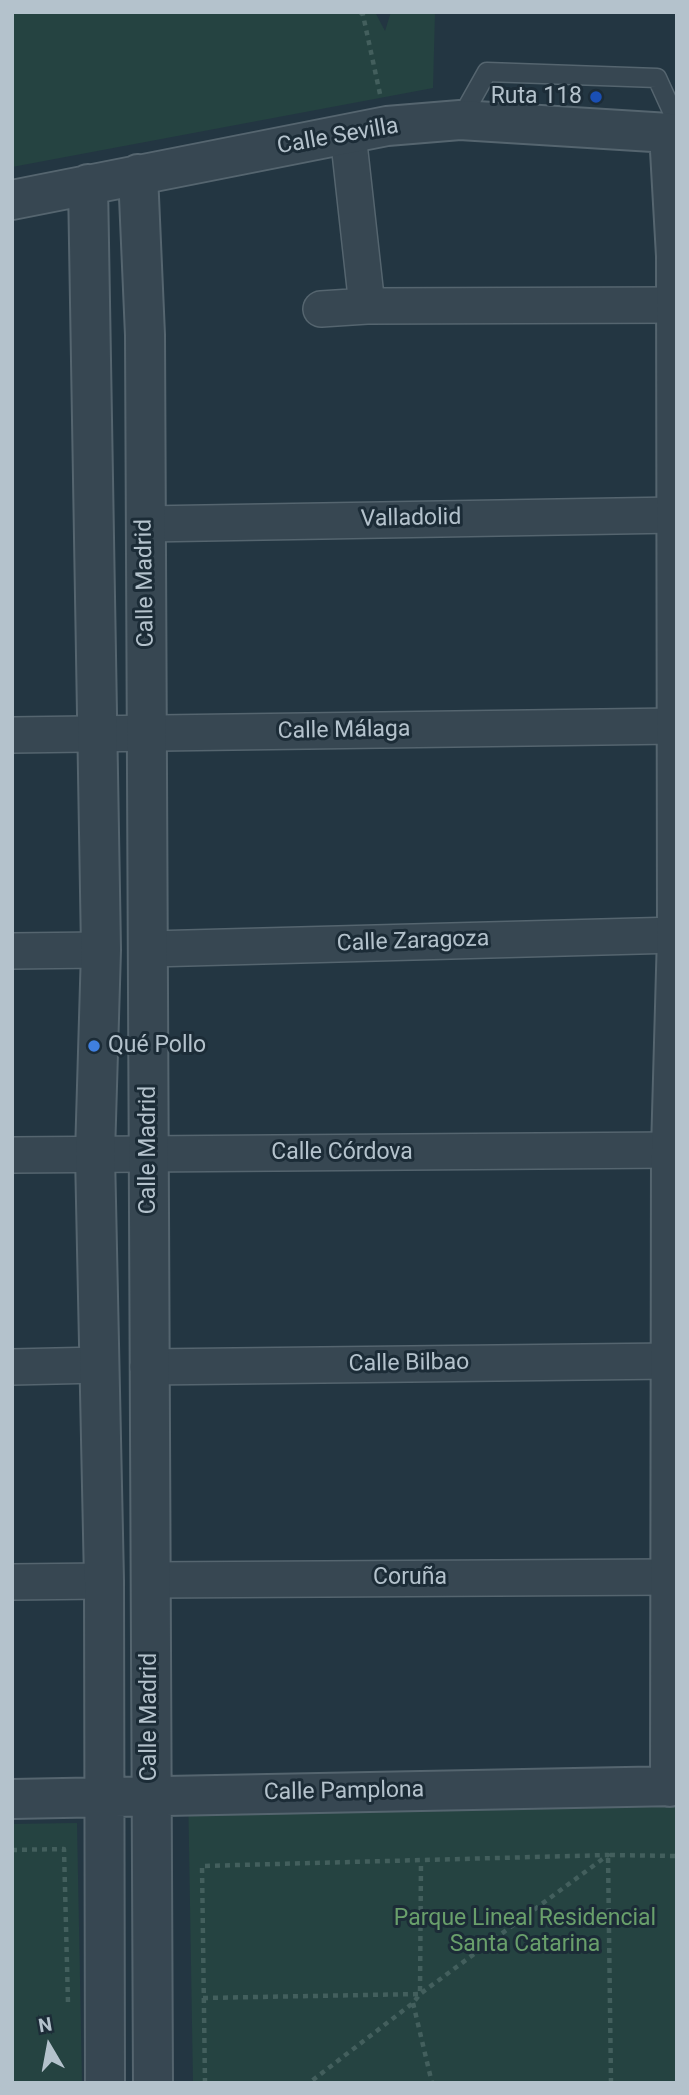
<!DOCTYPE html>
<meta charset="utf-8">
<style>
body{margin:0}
#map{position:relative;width:689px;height:2095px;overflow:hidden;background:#233642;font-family:Roboto,sans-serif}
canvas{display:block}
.frame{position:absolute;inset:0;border:14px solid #b4c2cc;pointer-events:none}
.north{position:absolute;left:14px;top:2011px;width:70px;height:70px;-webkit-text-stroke:5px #1c2c37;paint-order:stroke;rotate:350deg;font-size:19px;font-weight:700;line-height:28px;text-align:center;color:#b4c2cc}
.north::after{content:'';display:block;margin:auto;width:24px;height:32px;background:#b4c2cc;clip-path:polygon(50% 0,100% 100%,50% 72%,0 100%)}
</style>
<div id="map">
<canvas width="689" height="2095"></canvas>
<div class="frame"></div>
<div class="north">N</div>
</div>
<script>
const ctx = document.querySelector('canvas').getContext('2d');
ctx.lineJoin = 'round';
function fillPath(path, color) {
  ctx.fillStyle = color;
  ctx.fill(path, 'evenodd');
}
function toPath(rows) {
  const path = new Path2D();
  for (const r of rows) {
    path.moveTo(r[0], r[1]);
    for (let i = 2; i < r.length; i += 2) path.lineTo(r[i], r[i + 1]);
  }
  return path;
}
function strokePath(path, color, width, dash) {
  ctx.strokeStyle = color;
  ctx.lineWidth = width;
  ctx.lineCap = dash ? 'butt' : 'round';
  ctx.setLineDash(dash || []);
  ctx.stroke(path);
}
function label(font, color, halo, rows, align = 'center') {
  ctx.font = font + ' Roboto,sans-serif';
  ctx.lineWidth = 6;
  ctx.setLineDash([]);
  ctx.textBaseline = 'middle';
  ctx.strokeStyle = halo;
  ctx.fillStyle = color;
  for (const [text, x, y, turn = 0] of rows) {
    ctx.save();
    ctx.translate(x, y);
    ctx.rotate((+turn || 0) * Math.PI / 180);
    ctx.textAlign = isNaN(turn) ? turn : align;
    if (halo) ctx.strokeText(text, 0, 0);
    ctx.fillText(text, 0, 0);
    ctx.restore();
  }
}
fillPath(toPath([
 [12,12,375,12,385,31,391,12,435,12,433,88,12,167],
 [677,1779,677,2083,193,2083,188,1787],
 [77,1823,82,2083,12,2083,12,1824]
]), '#254341');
const service = toPath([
 [460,120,487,72,657,78,677,122]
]);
const minor = toPath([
 [348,134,367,306],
 [321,309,367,306,676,305],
 [146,524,676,515],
 [12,735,676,726],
 [150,949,677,935],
 [12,951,101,950],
 [12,1155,671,1150],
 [12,1367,100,1365],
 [148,1367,671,1361],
 [150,1580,670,1577],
 [12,1582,104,1581]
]);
const tertiary = toPath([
 [138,174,145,335,153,2083],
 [88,184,101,950,95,1154,104,1581,105,2083],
 [12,200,387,126,460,120,669,133,676,256,677,935,671,1150,670,1787],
 [12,1799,677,1786]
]);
strokePath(service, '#55656f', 21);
strokePath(minor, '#55656f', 38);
strokePath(tertiary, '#55656f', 42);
strokePath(toPath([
 [360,12,363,15,380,94],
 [12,1850,64,1849,68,2003],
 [203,1998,420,1994,421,1861],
 [413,2003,432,2083],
 [205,2083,202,1866,608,1855,420,1994,413,2003,309,2083],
 [611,2083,608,1855,677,1856]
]), '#435f5d', 4.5, [5, 5]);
strokePath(service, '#374752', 18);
strokePath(minor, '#374752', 35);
strokePath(tertiary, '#374752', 38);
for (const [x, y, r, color] of [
 [596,97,7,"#1a4fb4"],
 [94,1046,7,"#3f7fe0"]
]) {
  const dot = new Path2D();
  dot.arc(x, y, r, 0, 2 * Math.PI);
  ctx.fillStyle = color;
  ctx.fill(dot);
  strokePath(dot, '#1c2c37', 2.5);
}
label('23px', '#b4c2cc', '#1c2c37', [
 ["Ruta 118",582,97],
 ["Qué Pollo",108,1046,"left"]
], 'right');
label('23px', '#b4c2cc', '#1c2c37', [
 ["Calle Sevilla",338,137,-10],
 ["Valladolid",411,519,-1],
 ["Calle Madrid",146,583,-91],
 ["Calle Málaga",344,731,-1],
 ["Calle Zaragoza",413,942,-2],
 ["Calle Madrid",149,1150,-90],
 ["Calle Córdova",342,1153],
 ["Calle Bilbao",409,1364,-1],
 ["Coruña",410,1578],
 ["Calle Madrid",150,1717,-90],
 ["Calle Pamplona",344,1792,-1]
]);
label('23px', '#699f6b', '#1c2c37', [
 ["Parque Lineal Residencial",525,1919],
 ["Santa Catarina",525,1945]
]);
</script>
